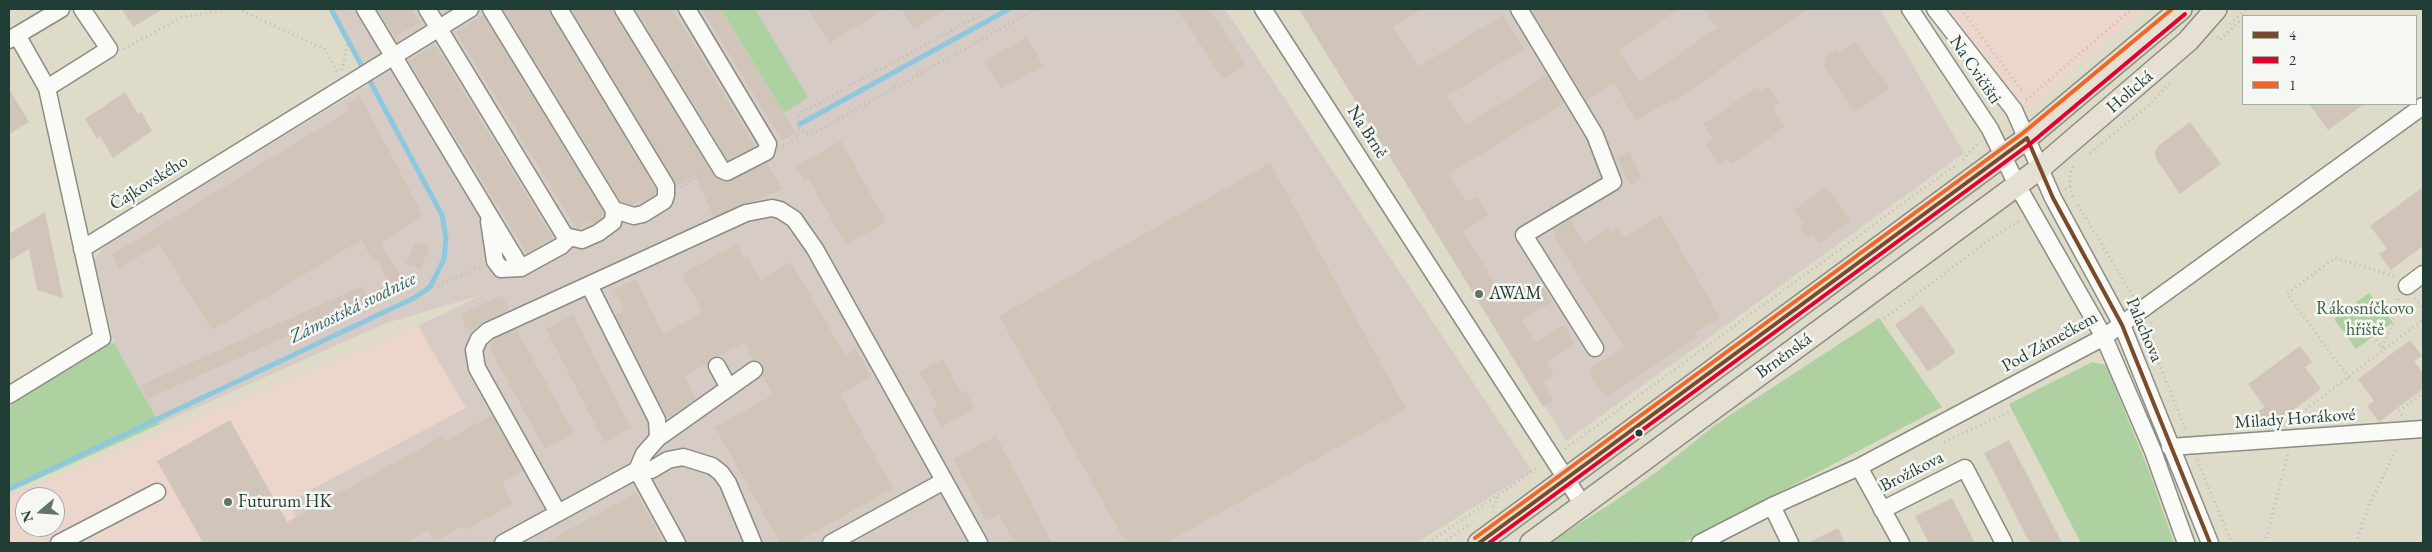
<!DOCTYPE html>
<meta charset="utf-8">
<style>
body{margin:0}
#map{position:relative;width:2432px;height:552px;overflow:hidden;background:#dedbc8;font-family:"EB Garamond",serif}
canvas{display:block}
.frame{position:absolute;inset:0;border:10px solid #1f3d34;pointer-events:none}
.legend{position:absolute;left:2242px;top:15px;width:175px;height:90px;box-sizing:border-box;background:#f6f6f2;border:1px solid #a0aca6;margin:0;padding:6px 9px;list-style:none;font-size:15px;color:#1f3d34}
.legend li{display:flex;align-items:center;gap:10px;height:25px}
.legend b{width:25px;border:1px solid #a0aca6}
.north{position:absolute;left:15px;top:487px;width:50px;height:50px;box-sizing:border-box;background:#f6f6f2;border:1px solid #a0aca6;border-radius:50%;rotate:252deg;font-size:14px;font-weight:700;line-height:20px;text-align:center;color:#1f3d34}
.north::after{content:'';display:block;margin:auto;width:18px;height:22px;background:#627468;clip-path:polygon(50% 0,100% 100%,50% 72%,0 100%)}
</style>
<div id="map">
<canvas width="2432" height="552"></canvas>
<div class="frame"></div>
<ul class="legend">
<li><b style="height:6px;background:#7a4b2a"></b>4</li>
<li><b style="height:6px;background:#e4002b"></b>2</li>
<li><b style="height:6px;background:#f26522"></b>1</li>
</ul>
<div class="north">N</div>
</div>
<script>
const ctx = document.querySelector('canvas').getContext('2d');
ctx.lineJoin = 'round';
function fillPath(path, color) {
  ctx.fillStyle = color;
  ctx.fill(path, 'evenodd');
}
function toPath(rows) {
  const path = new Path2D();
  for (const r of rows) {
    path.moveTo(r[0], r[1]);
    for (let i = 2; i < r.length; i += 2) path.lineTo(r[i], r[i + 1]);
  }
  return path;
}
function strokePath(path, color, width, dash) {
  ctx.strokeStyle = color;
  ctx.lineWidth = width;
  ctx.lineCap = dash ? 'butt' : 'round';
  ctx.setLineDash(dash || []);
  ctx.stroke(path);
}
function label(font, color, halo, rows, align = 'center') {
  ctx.font = font + ' "EB Garamond",serif';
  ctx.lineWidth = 5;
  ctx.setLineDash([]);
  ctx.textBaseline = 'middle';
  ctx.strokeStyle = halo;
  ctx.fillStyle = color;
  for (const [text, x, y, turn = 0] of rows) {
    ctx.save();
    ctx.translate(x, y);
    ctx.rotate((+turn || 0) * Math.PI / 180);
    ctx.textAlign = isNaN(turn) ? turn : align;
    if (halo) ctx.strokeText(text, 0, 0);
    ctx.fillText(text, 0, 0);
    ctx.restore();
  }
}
fillPath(toPath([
 [1940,9,2144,9,2030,108,2014,105],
 [418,326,466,408,289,502,311,543,9,543,9,497],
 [25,497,55,497,55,527,25,527]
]), '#ecd5ca');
fillPath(toPath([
 [331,9,1225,9,1532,471,1416,543,311,543,288,502,466,408,418,326,482,295,386,323,160,424,114,343,94,259,107,244,371,83],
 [1303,9,1880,9,1964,153,1566,441,1347,76]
]), '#d7cbc5');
fillPath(toPath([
 [721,9,755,9,808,97,784,113],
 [2369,293,2393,322,2356,349,2334,319],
 [1879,318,1942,407,1683,543,1548,543,1609,505,1658,471,1715,425],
 [110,343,114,343,160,424,9,492,9,404],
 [2092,362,2106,365,2149,471,2174,543,2081,543,2009,404]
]), '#aed1a1');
strokePath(toPath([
 [800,124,1009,9],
 [9,489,414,298,430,287,444,259,446,238,442,215,331,9]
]), '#8ec8df', 5);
fillPath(toPath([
 [122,9,163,9,133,27],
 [377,9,412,9,420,22,395,37],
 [503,9,549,9,656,189,656,194,642,203,640,200,632,205,621,202],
 [571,9,613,9,714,176,728,182,766,163,783,189,714,217,695,175,676,186],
 [635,9,672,9,755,146,728,160],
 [702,9,720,9,796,133,782,141],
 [808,9,885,9,829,43],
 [901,9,947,9,914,29],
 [1177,9,1209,9,1246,65,1223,79],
 [1299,9,1423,9,1393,27,1418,67,1503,15,1524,49,1447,96,1466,125,1547,75,1564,103,1449,174,1467,202,1477,196,1489,215,1463,231,1508,305,1542,285,1552,302,1521,320,1535,343,1564,325,1575,344,1546,362,1554,375,1543,382,1554,400,1543,407],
 [1531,9,1678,9,1619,50,1639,82,1717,28,1704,9,1808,9,1674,101,1673,99,1636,120,1614,83,1586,100],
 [483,15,604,212,603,217,593,224,590,222,577,229,456,32],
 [1027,37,1043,66,1001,89,985,61],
 [1855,42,1889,88,1854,111,1823,64,1828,61,1825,57,1836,49,1839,53],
 [435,45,553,239,527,253,409,61],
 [1768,86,1779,103,1772,108,1785,127,1731,164,1728,160,1720,165,1706,144,1714,139,1703,124,1757,87,1761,92],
 [9,89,29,122,9,134],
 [125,92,138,114,141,112,152,131,113,158,100,136,97,139,85,119],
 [360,96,423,216,380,243,406,284,391,290,378,260,374,262,361,240,212,330,159,244,119,269,112,255,350,110,347,104],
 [2309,104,2364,104,2328,130],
 [2190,122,2221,164,2180,194,2156,159,2155,153,2158,146],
 [841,141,886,222,846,245,808,178,804,180,796,166],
 [1629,152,1642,178,1630,185,1617,158],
 [1270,163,1406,409,1166,543,1126,543,999,316],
 [1826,187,1851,220,1819,244,1813,235,1808,238,1800,227,1804,224,1794,210],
 [2423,187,2423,246,2391,270,2379,254,2387,249,2370,226],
 [45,212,63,298,37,290,29,249,9,261,9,234],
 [1661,215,1720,318,1695,333,1698,337,1605,397,1588,370,1624,347,1553,236,1556,235,1553,230,1570,219,1584,244,1608,228,1611,233,1618,229,1624,237],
 [415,242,429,247,421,269,406,264],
 [737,244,744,257,747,255,760,280,791,262,845,355,856,349,871,377,840,394,893,488,795,543,780,543,715,427,773,395,762,375,764,370,762,364,754,360,744,343,719,356,712,358,708,363,685,376,696,399,667,418,615,315,624,310,614,289,636,279,663,334,703,312,682,274],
 [362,286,368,300,147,399,141,385],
 [502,295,509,310,484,322,469,334,460,315],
 [1922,305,1956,352,1928,372,1895,325],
 [573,315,631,428,604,442,546,329],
 [516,329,574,433,545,449,490,349,494,339],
 [2410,340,2422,356,2414,361,2423,373,2423,389,2379,422,2367,406,2374,401,2358,379],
 [2300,346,2312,362,2305,367,2321,389,2269,428,2257,412,2265,407,2248,384],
 [943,359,961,393,965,390,975,408,941,427,932,409,938,405,919,372],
 [492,415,523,471,502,483,513,504,465,530,463,526,434,542,428,531,406,543,203,543,157,461,230,420,287,522,443,436,446,441],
 [996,436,1029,498,1052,543,1014,543,999,514,986,521,953,459],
 [2009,440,2036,492,2062,543,2030,543,1984,453],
 [636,493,664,543,545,543,570,529],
 [1952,498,1975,543,1929,543,1915,516],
 [1838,528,1845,543,1807,543]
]), '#d1c5b9');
const minor = toPath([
 [365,9,521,268],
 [427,9,565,236,582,240,598,233,613,222,614,210,491,9],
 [559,9,666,186,666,195,664,201,643,214,634,216,614,210],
 [623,9,722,170,727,172,766,152,768,144,687,9],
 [1263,9,1583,505],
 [1519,9,1595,135,1613,182,1524,235,1595,348],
 [1910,9,1990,129,2017,185,2104,337,2153,451,2186,543],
 [1935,9,2014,110,2053,198,2122,325,2210,543],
 [9,40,61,9],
 [47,88,109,49,82,9],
 [489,221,495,261,501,269,521,268,561,246,569,238],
 [82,249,470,9],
 [589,285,657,420,658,438,644,454,637,470,651,470,668,460,683,457,712,466,721,473,728,483,753,543],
 [2407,286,2423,274],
 [717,366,729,388],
 [9,395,102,338,47,88,17,35],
 [658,438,754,370],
 [2170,447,2423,429],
 [1859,467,1901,543],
 [1772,506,1790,543],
 [1882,510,1965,468,2004,543],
 [558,513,477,368,474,350,479,339,488,331,746,213,772,208,780,210,794,219,815,249,979,543],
 [59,543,157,492],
 [503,543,637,470,677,543],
 [831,543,944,481],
 [1700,543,1772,506,1859,467,2104,337,2423,106]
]);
const major = toPath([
 [1479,543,2027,138,2181,9],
 [1531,543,2039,169,2188,41,2216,9]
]);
strokePath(minor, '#8a8d82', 19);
strokePath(major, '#8a8d82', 24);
strokePath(toPath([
 [238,9,326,50,337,72],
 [1961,9,2023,92],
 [2230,24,2246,9],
 [2217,37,2220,40,2241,20,2243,22],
 [124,49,182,17,232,9],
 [342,70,348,39],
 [2026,100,2132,9],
 [799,128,806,134,814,133,1036,9],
 [783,146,799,137,797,134,799,128,798,118,802,112,991,9],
 [2090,153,2148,106,2170,83],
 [1963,160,1979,142],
 [2070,186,2074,200],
 [681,187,706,172],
 [2065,189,2070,186,2070,173,2075,164],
 [2078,205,2133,296],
 [433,288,481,267],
 [2415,298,2423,309],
 [2151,322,2153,325,2148,333,2149,338,2186,431],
 [2373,336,2383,348],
 [2382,347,2392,326,2398,299],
 [2349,378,2287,294,2335,258,2394,276],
 [2106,388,2165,543],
 [1743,413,1882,320,1992,238,2021,220],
 [2402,415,2399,411,2423,393],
 [2295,423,2293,419,2423,320],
 [1944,442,2099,370,2100,373],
 [1565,449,1956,165],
 [2197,460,2232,543],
 [1493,507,1499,495],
 [1616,516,1717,515],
 [1623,516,1642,543],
 [1428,543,1539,467],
 [1442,543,1470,524],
 [1575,543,1615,516,1636,495,1681,458],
 [1587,543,1611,527,1615,516],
 [2265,543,2288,454],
 [2356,543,2365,515,2397,447]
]), '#babdb9', 3, [1, 4]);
strokePath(minor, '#fafaf7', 16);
strokePath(major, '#e6e0d3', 21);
strokePath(toPath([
 [1479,543,2027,138,2053,198,2122,325,2210,543]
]), '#7a4b2a', 4);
strokePath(toPath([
 [1489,543,2031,143,2185,14]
]), '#e4002b', 4);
strokePath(toPath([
 [1475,538,2023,133,2172,9]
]), '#f26522', 4);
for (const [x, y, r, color] of [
 [1479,294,5,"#627468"],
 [1639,433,4.5,"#1f3d34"],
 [228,502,5,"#627468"]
]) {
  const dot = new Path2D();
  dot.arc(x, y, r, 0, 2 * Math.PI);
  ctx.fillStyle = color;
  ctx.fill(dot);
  strokePath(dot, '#f6f6f2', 2);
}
label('18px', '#1f3d34', '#f6f6f2', [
 ["Na Cvičišti",1975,70,56],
 ["Holická",2130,92,-41],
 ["Na Brně",1367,132,57],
 ["Čajkovského",149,183,-32],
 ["Palachova",2144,330,67],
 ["Pod Zámečkem",2050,342,-29],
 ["Brněnská",1784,356,-36],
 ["Milady Horákové",2295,419,-4],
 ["Brožíkova",1912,472,-27]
]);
label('18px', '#1f3d34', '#f6f6f2', [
 ["AWAM",1489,294],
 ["Futurum HK",238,502]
], 'left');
label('18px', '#396047', '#f6f6f2', [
 ["Rákosníčkovo",2365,309],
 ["hřiště",2365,330]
]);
label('italic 19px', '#325e61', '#f6f6f2', [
 ["Zámostská svodnice",353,308,-26]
]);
</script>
